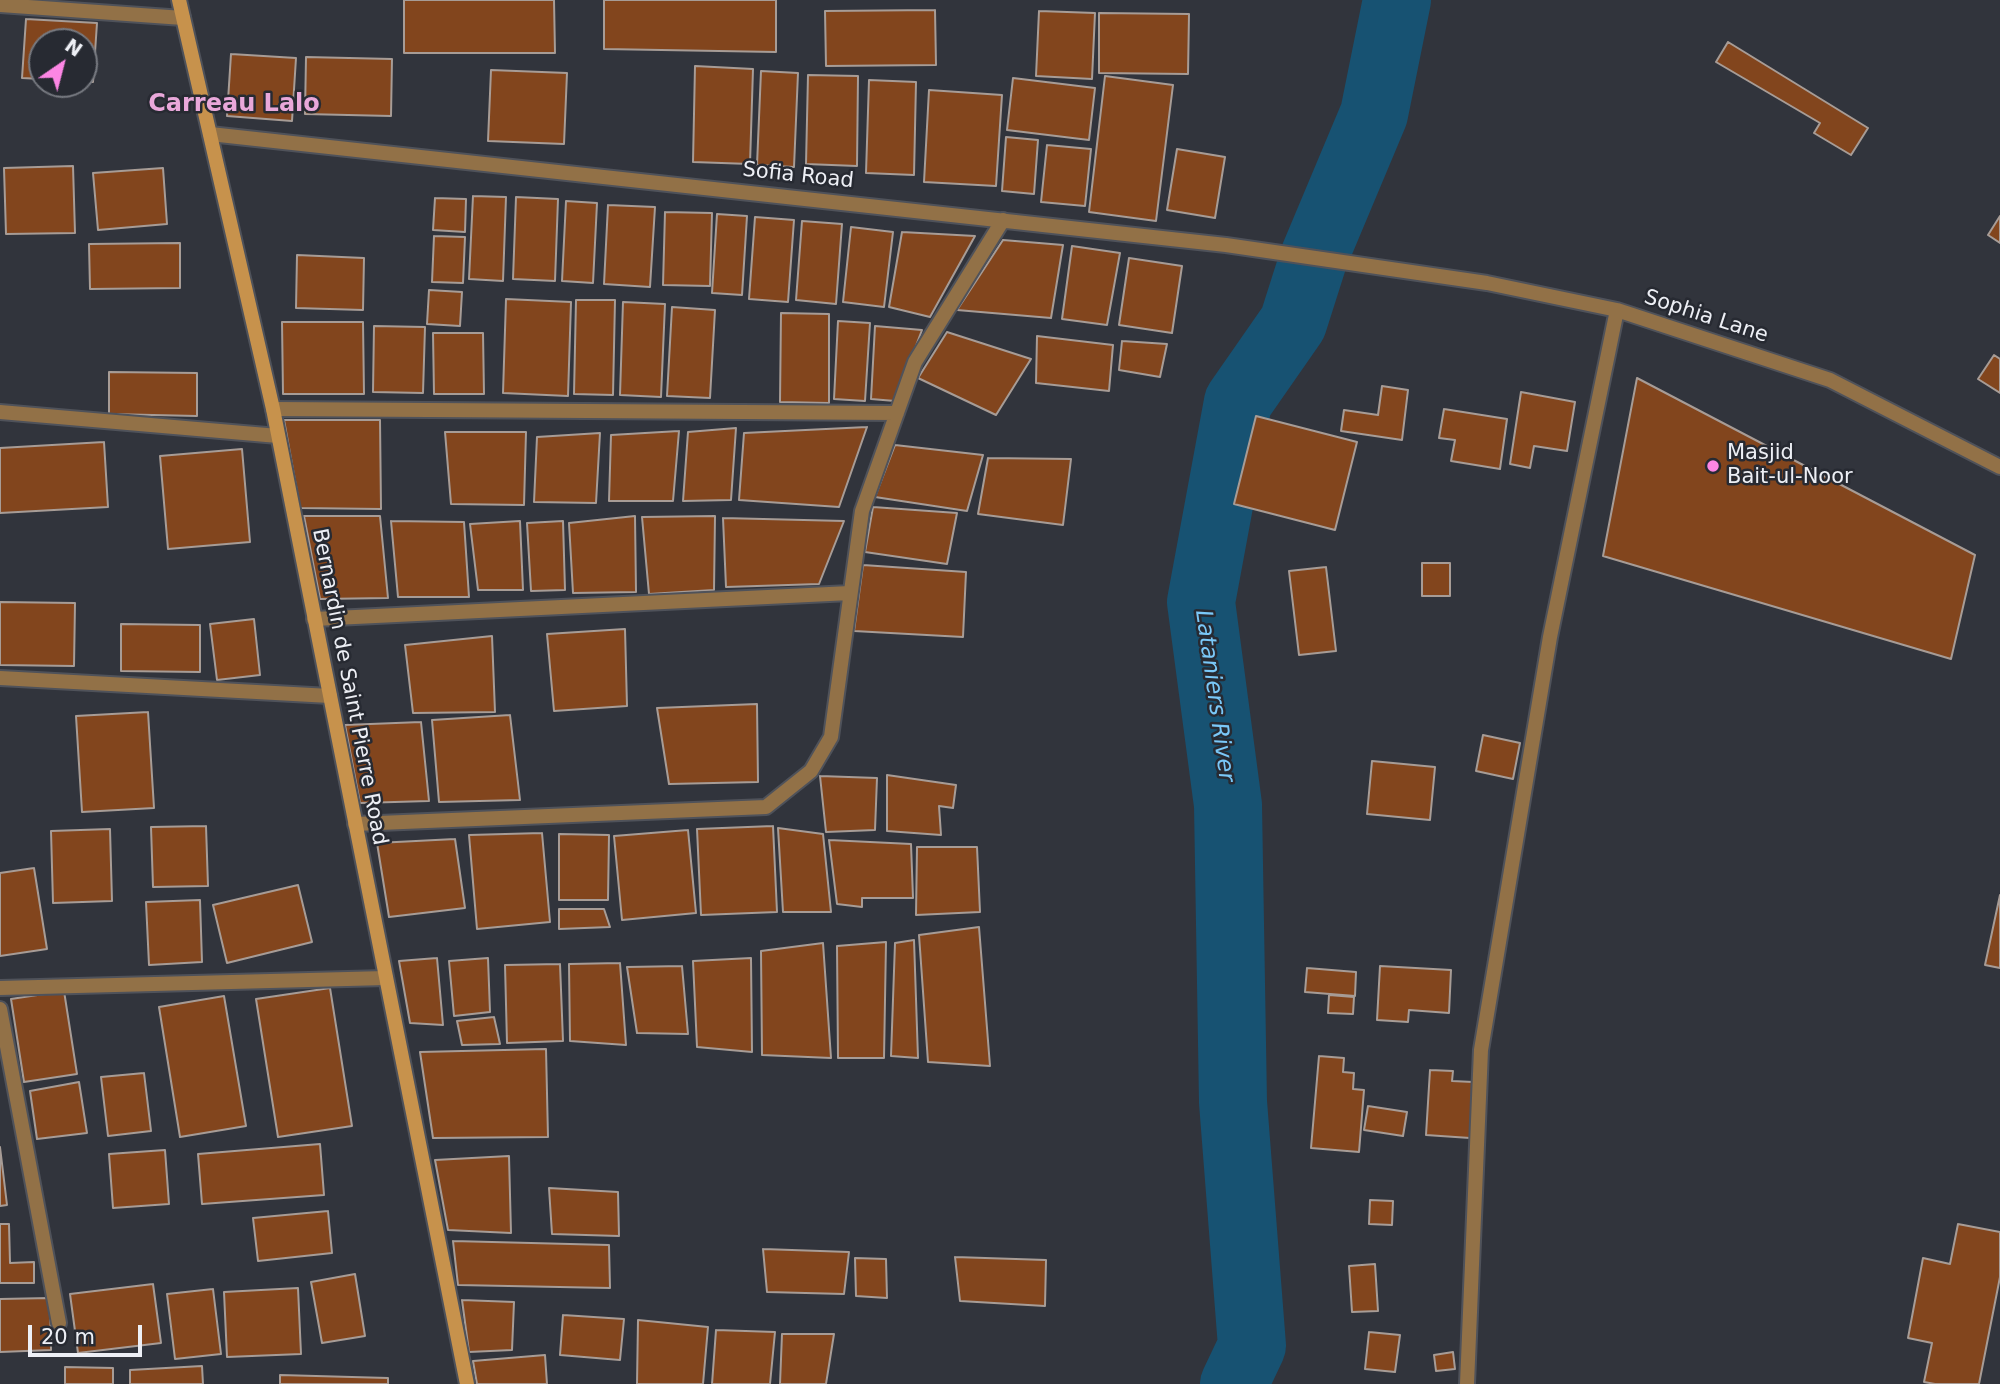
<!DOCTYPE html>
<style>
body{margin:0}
#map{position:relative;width:2000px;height:1384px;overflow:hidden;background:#31343c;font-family:"DejaVu Sans",sans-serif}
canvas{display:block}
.north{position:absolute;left:28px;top:28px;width:70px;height:70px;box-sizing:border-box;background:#272a32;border:2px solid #767980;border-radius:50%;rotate:35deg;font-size:19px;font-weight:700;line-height:28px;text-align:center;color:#edeff5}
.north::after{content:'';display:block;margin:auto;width:24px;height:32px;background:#fc86e4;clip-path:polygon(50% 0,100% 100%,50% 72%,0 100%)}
.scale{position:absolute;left:28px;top:1325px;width:114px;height:32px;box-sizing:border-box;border:4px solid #edeff5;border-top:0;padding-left:9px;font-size:21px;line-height:24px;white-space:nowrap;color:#edeff5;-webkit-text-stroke:5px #272a32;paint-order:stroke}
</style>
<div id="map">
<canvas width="2000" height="1384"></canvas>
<div class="north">N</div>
<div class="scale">20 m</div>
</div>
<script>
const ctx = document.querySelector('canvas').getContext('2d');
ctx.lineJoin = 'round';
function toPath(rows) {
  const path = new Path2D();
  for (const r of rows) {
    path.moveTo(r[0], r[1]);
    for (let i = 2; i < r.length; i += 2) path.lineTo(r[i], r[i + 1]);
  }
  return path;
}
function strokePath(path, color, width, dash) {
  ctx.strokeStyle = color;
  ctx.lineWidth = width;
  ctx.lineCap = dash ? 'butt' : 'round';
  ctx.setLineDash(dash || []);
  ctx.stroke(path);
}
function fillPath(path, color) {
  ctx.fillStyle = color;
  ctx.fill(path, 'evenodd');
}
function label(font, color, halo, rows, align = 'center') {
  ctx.font = font + ' "DejaVu Sans",sans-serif';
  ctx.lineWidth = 5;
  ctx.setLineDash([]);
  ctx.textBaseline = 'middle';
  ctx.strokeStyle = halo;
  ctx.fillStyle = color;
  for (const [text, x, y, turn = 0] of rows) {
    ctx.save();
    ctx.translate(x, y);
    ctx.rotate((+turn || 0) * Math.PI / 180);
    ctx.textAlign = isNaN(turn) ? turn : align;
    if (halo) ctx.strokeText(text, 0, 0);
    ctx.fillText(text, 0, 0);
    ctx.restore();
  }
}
strokePath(toPath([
 [1234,1384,1252,1346,1233,1102,1228,805,1201,602,1238,402,1293,323,1314,257,1374,114,1397,0]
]), '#175272', 68);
const building = toPath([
 [404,0,554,0,555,53,404,53,404,0],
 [604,0,776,0,776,52,604,49,604,0],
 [935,10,936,65,826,66,825,11,935,10],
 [1039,11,1095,13,1092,79,1036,76,1039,11],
 [1099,13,1189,14,1188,74,1099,73,1099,13],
 [26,19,97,23,93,82,84,82,84,42,42,42,42,79,22,78,26,19],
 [1728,42,1868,128,1851,155,1814,133,1820,123,1716,62,1728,42],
 [231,54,296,58,292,121,227,116,231,54],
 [306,57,392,59,391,116,305,114,306,57],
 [695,66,753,69,750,164,693,162,695,66],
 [491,70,567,73,564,144,488,141,491,70],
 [761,71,798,73,794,167,757,165,761,71],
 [808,75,858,76,857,166,806,164,808,75],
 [1105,76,1173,85,1156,221,1089,212,1105,76],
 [1013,78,1095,88,1089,140,1007,130,1013,78],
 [869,80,916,82,914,175,866,173,869,80],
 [929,90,1002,95,996,186,924,182,929,90],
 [1006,137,1038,140,1034,194,1002,191,1006,137],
 [1047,145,1091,149,1085,206,1041,202,1047,145],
 [1177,149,1225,157,1215,218,1167,210,1177,149],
 [73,166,75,233,6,234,4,168,73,166],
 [163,168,167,224,98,230,93,173,163,168],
 [473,196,506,197,503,281,469,279,473,196],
 [516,197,558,199,555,281,513,279,516,197],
 [435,198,466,199,465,232,433,230,435,198],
 [566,201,597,203,593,283,562,281,566,201],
 [608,205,655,207,650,287,604,284,608,205],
 [665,212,712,213,710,286,663,285,665,212],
 [717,214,747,216,742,295,712,293,717,214],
 [2000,216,2000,243,1988,235,2000,216],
 [755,217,794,220,788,302,749,299,755,217],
 [802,221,842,224,836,304,796,300,802,221],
 [851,227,893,232,884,307,843,302,851,227],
 [902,232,975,236,930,317,889,307,902,232],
 [434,236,465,237,463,283,432,282,434,236],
 [1003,240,1063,245,1051,318,957,310,1003,240],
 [180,243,180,288,90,289,89,244,180,243],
 [1072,246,1120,253,1107,325,1062,319,1072,246],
 [297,255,364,258,363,310,296,308,297,255],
 [1129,258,1182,266,1172,333,1119,325,1129,258],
 [429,290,462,292,460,326,427,324,429,290],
 [506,299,571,302,568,396,503,393,506,299],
 [576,300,615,300,613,395,574,394,576,300],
 [623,302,665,304,661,397,620,395,623,302],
 [672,307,715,310,710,398,667,396,672,307],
 [781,313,829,314,829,403,780,402,781,313],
 [838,321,870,323,865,401,834,399,838,321],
 [282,322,363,322,364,394,283,394,282,322],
 [374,326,425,327,423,393,373,392,374,326],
 [875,326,922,330,895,401,871,399,875,326],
 [947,332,1031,359,996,415,918,378,947,332],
 [433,333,483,333,484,394,434,394,433,333],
 [1037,336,1113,345,1109,391,1036,383,1037,336],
 [1122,341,1167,344,1160,377,1119,370,1122,341],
 [1994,355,2000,359,2000,393,1978,379,1994,355],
 [109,372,197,373,197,416,109,414,109,372],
 [1637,378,1975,555,1951,659,1603,556,1637,378],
 [1382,386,1408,390,1402,440,1341,431,1344,410,1378,415,1382,386],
 [1521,392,1575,402,1567,451,1534,446,1530,468,1510,464,1521,392],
 [1444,409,1507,419,1500,469,1451,461,1455,440,1439,438,1444,409],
 [1256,416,1357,442,1335,530,1234,504,1256,416],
 [284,420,380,420,381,509,300,508,284,420],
 [867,427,839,507,739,500,744,433,867,427],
 [736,428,731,500,683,501,688,432,736,428],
 [679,431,673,501,609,501,611,435,679,431],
 [445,432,526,432,524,505,451,504,445,432],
 [600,433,596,503,534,502,537,437,600,433],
 [104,442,108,507,0,513,0,448,104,442],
 [895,445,983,455,967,511,875,497,895,445],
 [242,449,250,542,168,549,160,456,242,449],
 [988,458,1071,459,1063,525,978,514,988,458],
 [873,507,957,513,947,564,865,552,873,507],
 [304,516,380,516,388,598,320,599,304,516],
 [635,516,636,592,573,593,569,523,635,516],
 [715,516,714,590,649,594,642,517,715,516],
 [723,518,844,521,819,584,726,587,723,518],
 [391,521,464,522,469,597,398,597,391,521],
 [520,521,523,590,478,590,470,524,520,521],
 [563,521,565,590,531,591,527,523,563,521],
 [1422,563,1450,563,1450,596,1422,596,1422,563],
 [863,565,966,572,963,637,854,631,863,565],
 [1326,567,1336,651,1299,655,1289,571,1326,567],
 [0,602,75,603,74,666,0,665,0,602],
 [254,619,260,675,217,680,210,624,254,619],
 [121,624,200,625,200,672,121,671,121,624],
 [625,629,627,706,554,711,547,634,625,629],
 [492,636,495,712,413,713,405,645,492,636],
 [757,704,758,782,669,784,657,708,757,704],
 [148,712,154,808,82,812,76,716,148,712],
 [510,715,520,800,439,802,432,720,510,715],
 [421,722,429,801,360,803,345,725,421,722],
 [1483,735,1520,743,1513,779,1476,771,1483,735],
 [1372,761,1435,767,1430,820,1367,814,1372,761],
 [887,775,956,785,953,808,939,806,941,835,887,831,887,775],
 [820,776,877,778,875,830,826,832,820,776],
 [206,826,208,886,153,887,151,827,206,826],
 [773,826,777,912,701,915,697,829,773,826],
 [778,828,823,834,831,912,783,912,778,828],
 [110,829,112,901,53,903,51,831,110,829],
 [688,830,696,913,622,920,614,836,688,830],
 [542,833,550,922,477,929,469,835,542,833],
 [559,834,609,835,608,900,559,900,559,834],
 [455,839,465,908,389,917,377,843,455,839],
 [829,840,911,844,913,898,862,898,862,907,837,904,829,840],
 [917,847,977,847,980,912,916,915,917,847],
 [34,868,47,949,0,956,0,873,34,868],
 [298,885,312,942,227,963,213,905,298,885],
 [2000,895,2000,968,1985,965,2000,895],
 [200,900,202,962,149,965,146,902,200,900],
 [559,909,604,909,610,927,559,929,559,909],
 [979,927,990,1066,928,1062,919,935,979,927],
 [914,940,918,1058,891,1056,895,943,914,940],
 [886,942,884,1058,838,1058,837,946,886,942],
 [823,943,831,1058,762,1055,761,951,823,943],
 [437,958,443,1025,410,1023,399,961,437,958],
 [488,958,490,1012,454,1016,449,961,488,958],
 [751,958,752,1052,697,1047,693,961,751,958],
 [620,963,626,1045,570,1041,569,964,620,963],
 [560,964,563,1041,507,1043,505,965,560,964],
 [682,966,688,1034,637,1033,627,967,682,966],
 [1380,966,1451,970,1449,1013,1409,1010,1408,1022,1377,1020,1380,966],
 [1307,968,1356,972,1355,996,1305,992,1307,968],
 [330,988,352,1126,278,1137,256,999,330,988],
 [64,991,77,1074,24,1082,11,999,64,991],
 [1329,995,1354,997,1353,1014,1328,1013,1329,995],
 [224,996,246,1126,180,1137,159,1007,224,996],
 [494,1017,500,1044,462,1045,457,1021,494,1017],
 [546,1049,548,1137,433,1138,420,1052,546,1049],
 [1319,1056,1344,1058,1343,1072,1354,1073,1353,1089,1364,1090,1359,1152,1311,1148,1319,1056],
 [1430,1070,1453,1071,1452,1081,1473,1082,1470,1138,1426,1135,1430,1070],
 [144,1073,151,1131,108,1136,101,1077,144,1073],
 [79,1082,87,1133,37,1139,30,1091,79,1082],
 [1368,1106,1407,1112,1403,1136,1364,1130,1368,1106],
 [320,1144,324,1195,202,1204,198,1154,320,1144],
 [0,1147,7,1205,0,1206,0,1147],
 [165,1150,169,1204,113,1208,109,1154,165,1150],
 [509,1156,511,1233,448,1230,435,1160,509,1156],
 [549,1188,618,1192,619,1236,552,1234,549,1188],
 [1370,1200,1393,1201,1392,1225,1369,1224,1370,1200],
 [328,1211,332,1253,258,1261,253,1218,328,1211],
 [0,1224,9,1224,10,1263,34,1262,34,1283,0,1283,0,1224],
 [1958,1224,2000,1232,2000,1277,1979,1384,1935,1384,1924,1382,1932,1343,1908,1338,1923,1258,1950,1264,1958,1224],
 [453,1241,609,1245,610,1288,458,1285,453,1241],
 [763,1249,849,1252,844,1294,767,1292,763,1249],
 [955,1257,1046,1260,1045,1306,960,1301,955,1257],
 [855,1258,886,1259,887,1298,856,1296,855,1258],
 [1375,1264,1378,1311,1352,1312,1349,1266,1375,1264],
 [355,1274,365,1336,322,1343,311,1282,355,1274],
 [153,1284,161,1343,78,1353,70,1294,153,1284],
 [298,1288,301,1354,227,1357,224,1292,298,1288],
 [213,1289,221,1354,175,1359,167,1294,213,1289],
 [50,1298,51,1350,0,1352,0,1299,50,1298],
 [462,1300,514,1302,512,1350,469,1352,462,1300],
 [563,1315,624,1319,620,1360,560,1355,563,1315],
 [638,1320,708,1327,703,1384,637,1384,638,1320],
 [716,1330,775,1332,770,1384,712,1384,716,1330],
 [1369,1332,1400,1335,1395,1372,1365,1369,1369,1332],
 [782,1334,834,1334,826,1384,780,1384,782,1334],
 [1453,1352,1455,1369,1436,1371,1434,1355,1453,1352],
 [545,1355,547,1384,477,1384,473,1361,545,1355],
 [202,1366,203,1384,130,1384,130,1370,202,1366],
 [65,1367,113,1368,113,1384,65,1384,65,1367],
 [280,1375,388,1378,388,1384,280,1384,280,1375]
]);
fillPath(building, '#82451d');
strokePath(building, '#a79c96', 2);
const minor = toPath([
 [0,5,183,18],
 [210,134,1226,245,1487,283,1617,310,1830,380,2000,467],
 [273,409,897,413],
 [0,412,278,436],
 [314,619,850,593],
 [0,678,330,696],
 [355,824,766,807,811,771,831,737,862,511,915,362,1003,220],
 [0,988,386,978],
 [0,1009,59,1323],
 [1467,1384,1481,1050,1550,637,1617,310]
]);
const secondary = toPath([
 [179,0,273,409,467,1384]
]);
strokePath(minor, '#4f525a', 18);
strokePath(secondary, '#4f525a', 18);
strokePath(minor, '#927147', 14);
strokePath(secondary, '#c7924c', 14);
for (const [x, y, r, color] of [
 [1713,466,7,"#fc86e4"]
]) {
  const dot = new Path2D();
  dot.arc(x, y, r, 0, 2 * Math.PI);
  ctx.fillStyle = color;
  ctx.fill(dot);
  strokePath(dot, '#272a32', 2.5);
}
label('21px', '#edeff5', '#272a32', [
 ["Sofia Road",798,176,6],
 ["Sophia Lane",1706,317,18],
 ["Bernardin de Saint Pierre Road",349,687,79]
]);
label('21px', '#edeff5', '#272a32', [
 ["Masjid",1727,454],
 ["Bait-ul-Noor",1727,478]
], 'left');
label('italic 23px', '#7ac8f8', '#272a32', [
 ["Lataniers River",1214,696,82]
]);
label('bold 24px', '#e9a8da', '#272a32', [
 ["Carreau Lalo",234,105]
]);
</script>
